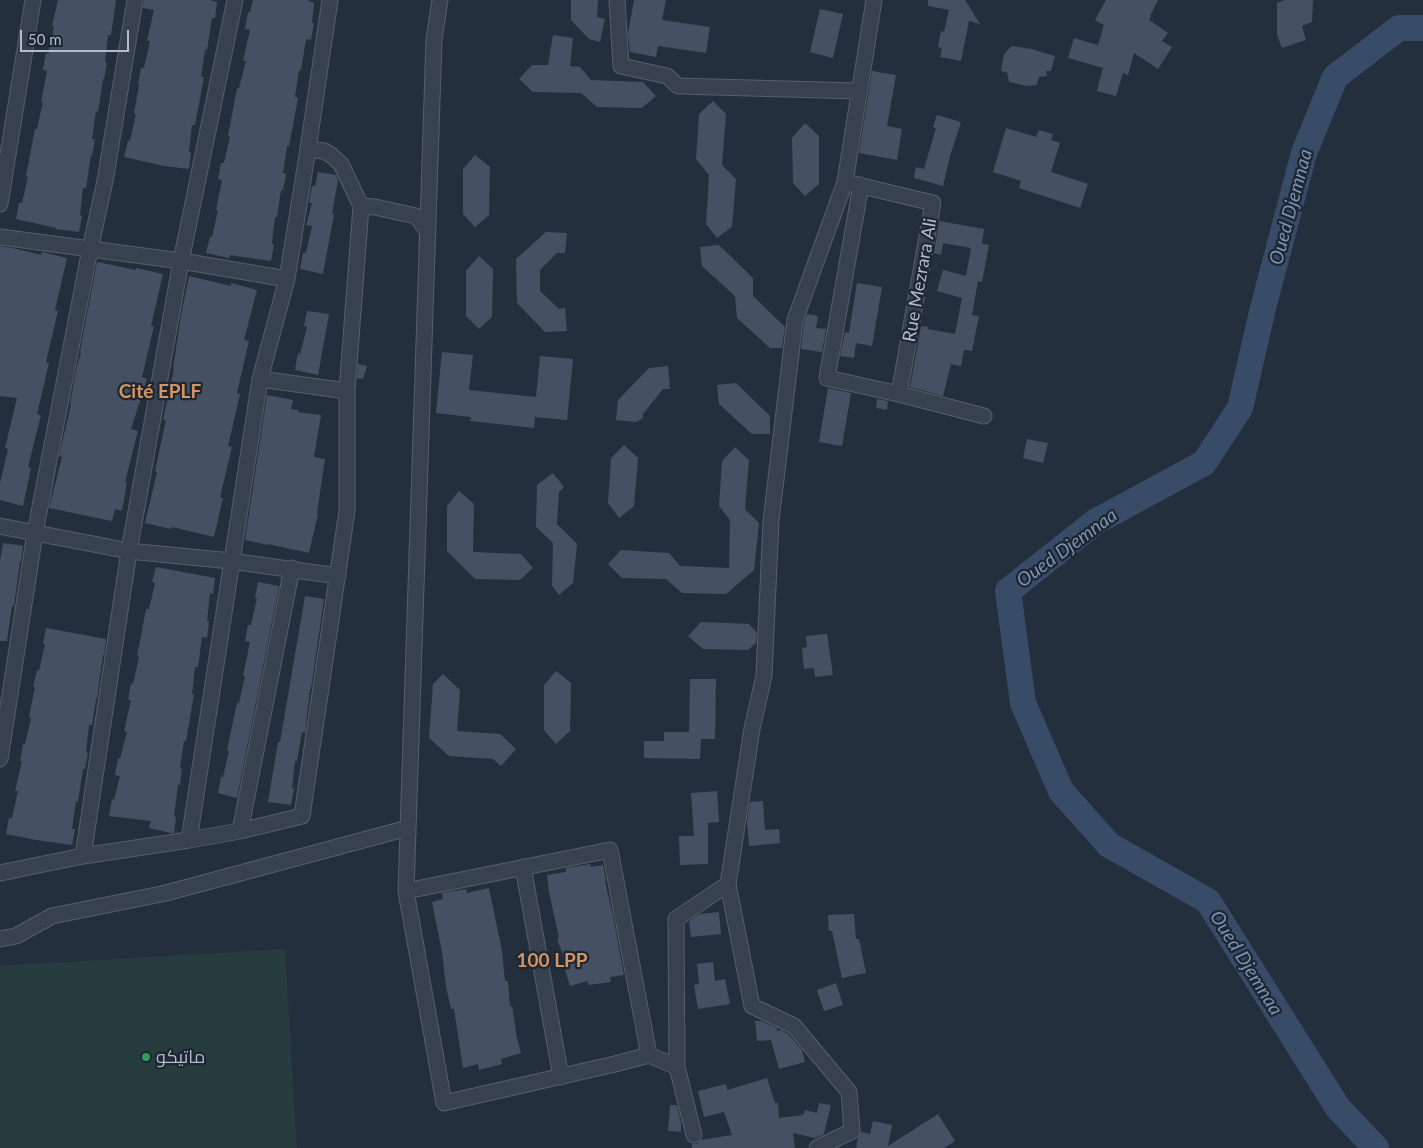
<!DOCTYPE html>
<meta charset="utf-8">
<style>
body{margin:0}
#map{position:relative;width:1423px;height:1148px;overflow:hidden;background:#242f3e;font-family:Lato,sans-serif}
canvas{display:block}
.scale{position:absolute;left:20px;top:30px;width:109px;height:22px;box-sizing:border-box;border:2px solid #b4bcc9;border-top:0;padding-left:6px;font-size:15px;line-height:18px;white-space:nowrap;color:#b4bcc9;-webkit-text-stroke:4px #1d2633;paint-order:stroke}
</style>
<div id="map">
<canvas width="1423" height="1148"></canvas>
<div class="scale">50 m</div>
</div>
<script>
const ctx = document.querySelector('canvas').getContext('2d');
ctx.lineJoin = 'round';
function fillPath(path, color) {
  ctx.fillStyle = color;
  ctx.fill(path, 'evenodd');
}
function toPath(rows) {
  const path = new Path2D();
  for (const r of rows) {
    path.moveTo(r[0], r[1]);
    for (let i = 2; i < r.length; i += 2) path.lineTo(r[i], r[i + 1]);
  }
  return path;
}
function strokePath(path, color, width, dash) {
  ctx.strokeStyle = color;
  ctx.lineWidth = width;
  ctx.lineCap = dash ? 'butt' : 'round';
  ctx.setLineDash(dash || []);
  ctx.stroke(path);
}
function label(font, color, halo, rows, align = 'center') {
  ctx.font = font + ' Lato,Cairo,sans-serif';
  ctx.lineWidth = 4.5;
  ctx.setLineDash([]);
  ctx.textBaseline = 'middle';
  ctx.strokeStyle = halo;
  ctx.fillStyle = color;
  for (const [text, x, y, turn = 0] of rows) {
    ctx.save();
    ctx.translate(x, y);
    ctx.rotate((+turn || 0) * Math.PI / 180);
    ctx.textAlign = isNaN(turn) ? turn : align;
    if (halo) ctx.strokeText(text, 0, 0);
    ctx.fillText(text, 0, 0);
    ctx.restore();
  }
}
fillPath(toPath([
 [285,949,297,1148,0,1148,0,966]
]), '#263c3f');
strokePath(toPath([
 [1376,1148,1338,1108,1208,901,1109,845,1061,791,1023,703,1008,591,1095,522,1204,463,1240,408,1263,308,1304,153,1335,77,1399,28,1423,28]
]), '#394c67', 26);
fillPath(toPath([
 [58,0,116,0,111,35,108,35,105,62,107,63,104,79,103,79,98,112,96,111,92,139,95,139,92,156,91,155,86,188,83,188,80,215,82,216,79,232,56,229,56,228,16,219,19,203,22,203,28,177,26,176,35,129,37,129,43,102,41,102,47,71,43,70,46,53,48,54,54,27,52,26],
 [144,0,210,0,217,2,215,18,212,18,207,50,205,50,201,77,204,77,195,125,192,125,189,152,191,153,189,169,164,166,124,157,128,141,130,141,136,114,134,114,139,85,138,84,141,68,144,68,150,41,147,41,154,10,143,8],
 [253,0,307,0,314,3,312,23,314,23,311,40,306,39,301,70,299,70,295,97,298,98,289,146,287,146,283,173,286,174,283,190,281,190,277,217,275,217,272,244,274,244,271,261,230,255,229,258,206,253,210,237,212,237,218,211,216,210,222,180,218,179,221,163,224,163,230,136,228,136,237,88,239,88,246,61,243,61,250,30,245,29,248,12,250,12],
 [571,0,598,0,597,17,605,19,600,42,589,39,571,20],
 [634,0,666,0,662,20,710,27,706,53,658,46,656,57,630,52,628,33],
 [928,0,965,0,980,24,969,21,961,61,940,57,942,48,938,47,941,31,944,32,949,10,928,6],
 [1106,0,1158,0,1150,16,1151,17,1149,20,1168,33,1162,41,1172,47,1158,69,1134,53,1128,75,1123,73,1116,96,1097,91,1103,68,1068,58,1074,38,1098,45,1104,25,1095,20],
 [1285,0,1313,0,1312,22,1302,26,1306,40,1282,48,1277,35,1277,3],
 [820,9,843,14,833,58,810,52],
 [553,35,573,38,570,66,580,67,591,80,643,82,656,96,642,108,597,107,581,93,533,92,519,79,532,65,548,65],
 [1012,46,1031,49,1055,56,1051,71,1046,71,1047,76,1039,77,1037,85,1027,86,1009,82,1007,72,1001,71,1004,54],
 [872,71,896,75,887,126,902,129,897,160,859,153],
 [713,101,726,114,722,165,736,179,732,227,717,238,706,224,709,175,696,159,699,114],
 [937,115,961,122,950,156,943,186,914,178,916,167,924,169,936,128,933,127],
 [805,123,819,136,819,184,805,196,793,183,792,138],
 [1006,128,1036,137,1039,130,1053,134,1051,140,1060,143,1051,172,1088,184,1080,208,1019,188,1021,181,993,172],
 [475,155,490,167,489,215,475,227,463,214,463,169],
 [318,172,336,175,338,180,332,214,334,214,323,274,300,269,303,253,306,253,312,226,306,225,312,203,309,203,312,186,315,186],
 [939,221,984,229,982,244,989,245,982,282,978,281,972,315,979,316,972,351,964,350,961,366,951,364,943,396,910,387,921,326,928,327,928,329,955,334,962,298,937,291,943,270,966,276,971,248,943,243,941,255,934,253],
 [546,232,567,233,565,253,557,253,540,270,540,291,559,309,565,308,567,331,545,332,517,303,516,259],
 [719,245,753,278,753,296,785,327,782,348,770,348,737,318,735,296,702,266,700,247],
 [0,246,17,249,41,255,42,252,67,258,55,310,58,311,46,362,49,363,37,414,41,415,28,467,31,468,23,506,0,500,0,483,8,449,5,448,17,398,0,396],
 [479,256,493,269,492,317,479,329,466,316,466,271],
 [97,262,136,270,136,268,163,274,151,326,154,326,142,377,147,379,131,429,138,431,125,482,127,482,122,511,115,509,112,521,49,508,62,457,59,456,71,405,70,404,76,370,81,352,80,351],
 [189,276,231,286,231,283,257,290,244,340,249,341,237,393,240,394,228,446,232,447,220,497,223,498,214,537,172,527,171,529,145,523,157,472,155,471,166,420,163,420,174,369,173,369,181,315],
 [857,283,882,287,872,346,856,343,854,358,840,356,845,332,849,333],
 [307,311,329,314,318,375,295,370,298,353,300,354,307,327,304,326],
 [807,314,818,316,816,328,826,329,822,352,801,349,804,322],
 [442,352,473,355,469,390,536,397,540,356,573,359,567,420,535,417,534,428,470,421,471,417,436,413],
 [358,364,367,366,363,379,357,378],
 [668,366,670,389,663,389,643,414,643,418,636,422,616,420,618,400,649,368],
 [736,383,770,416,770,434,752,434,719,404,717,385],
 [828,388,851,393,842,446,819,442],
 [267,395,293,400,291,409,298,410,298,412,321,415,314,457,325,459,317,513,318,514,309,553,268,544,268,545,245,540],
 [877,399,888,401,887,410,876,408],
 [1027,439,1048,443,1043,463,1023,458],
 [624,445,638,458,634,506,619,518,608,503,611,458],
 [735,447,749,460,745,509,759,523,754,570,726,594,682,593,666,579,622,578,608,564,621,550,669,553,680,566,729,568,730,520,719,506,722,461],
 [553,473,564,487,559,492,557,524,577,544,573,583,559,595,552,586,553,543,536,527,537,485],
 [459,491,474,504,473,552,521,554,533,568,520,580,475,579,447,551,447,506],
 [3,543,23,546,21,562,20,562,14,606,12,606,7,641,0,641,0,561],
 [156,567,215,578,213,594,210,593,207,621,209,621,207,638,202,637,198,667,195,667,192,694,194,694,186,741,184,741,180,768,182,769,180,785,178,785,174,816,176,817,174,833,171,833,149,828,151,821,109,816,112,799,114,800,120,776,115,775,118,758,120,759,127,732,124,731,131,700,128,700,131,683,133,684,139,657,137,656,146,609,149,609,155,583,152,582],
 [258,582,279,586,237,798,218,793,221,777,223,777,229,751,227,750,237,703,239,703,245,676,243,676,250,642,245,641,248,625,251,625,257,598,255,598],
 [305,596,324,599,311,689,310,689,305,733,302,732,297,761,295,761,292,788,294,789,291,805,268,802,278,742,280,742],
 [701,622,749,624,757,633,756,643,748,650,703,649,688,636],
 [46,628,106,639,104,655,103,655,97,699,96,699,92,725,89,725,86,752,88,753,85,769,83,769,78,802,76,801,72,829,75,829,72,845,36,840,6,834,9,818,12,818,18,791,15,791,22,761,20,761,23,744,25,744,31,718,29,717,35,687,33,687,37,670,39,671,45,644,43,643],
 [827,634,833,675,815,677,814,668,804,669,802,648,807,647,806,636],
 [556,671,571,683,570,731,556,744,544,730,544,685],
 [443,674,460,690,457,731,500,734,516,749,501,766,493,759,449,756,429,738,433,684],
 [690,679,716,679,715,739,701,739,700,759,644,758,644,741,664,741,664,732,689,732],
 [717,791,719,822,708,823,708,864,680,865,679,836,694,836,691,793],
 [763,801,765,830,779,829,780,843,749,846,747,822,750,802],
 [590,864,591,867,603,865,606,881,605,882,612,911,624,975,610,977,611,982,588,985,588,981,570,986,565,970,568,969,557,939,559,938,549,892,547,875,566,872,566,868],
 [489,888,502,951,505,981,508,981,510,1007,512,1006,517,1038,521,1053,501,1059,502,1064,479,1070,478,1064,463,1068,454,1009,451,1009,446,987,442,952,432,902,443,899,442,893,466,889,467,893],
 [719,912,721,934,691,937,689,921,700,914],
 [854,914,856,939,859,939,866,973,842,978,832,931,829,931,828,915],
 [713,962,715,981,725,979,730,1004,698,1009,694,985,699,984,697,964],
 [836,983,843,1005,824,1011,817,990],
 [755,1021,761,1021,777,1028,777,1031,781,1030,788,1034,802,1050,805,1062,779,1069,771,1040,757,1041],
 [767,1078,775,1103,778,1103,779,1118,803,1115,805,1110,817,1113,819,1103,831,1105,824,1134,815,1138,793,1133,795,1148,692,1148,692,1144,697,1144,701,1140,732,1135,724,1112,704,1117,698,1091,726,1084,727,1090],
 [670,1105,677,1105,681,1123,681,1132,668,1131],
 [938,1114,955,1141,944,1148,856,1148,858,1138,861,1132,870,1134,873,1121,892,1125,888,1146]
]), '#455162');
const street = toPath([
 [617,0,621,66,667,76,678,86,859,91],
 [874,0,845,182,933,203,899,394,984,416],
 [308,149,324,151,331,155,341,164,361,206],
 [861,185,827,378,899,394],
 [0,204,33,0],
 [0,237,181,261,287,279],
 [260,379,347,391],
 [0,526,129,551,231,561,338,576],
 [0,759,35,533,90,249,105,181,135,0],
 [240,831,302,816,347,511,347,391,361,206,375,207,416,216,428,232],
 [189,840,260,379,287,279,308,149,330,0],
 [83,856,129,551,181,261,235,0],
 [523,867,561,1077],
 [0,873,83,856,189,840,240,831,292,568],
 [406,891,610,850,649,1055,615,1064,444,1103,406,891,434,39,440,0],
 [0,939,16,936,52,916,166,893,408,828],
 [649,1055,677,1067],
 [694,1135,677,1067,676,919,728,884],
 [817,1148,852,1131,849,1092,794,1026,752,1006,728,884,752,729,764,675,771,521,795,320,845,182]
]);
strokePath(street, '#565f6c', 17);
strokePath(street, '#38414e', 15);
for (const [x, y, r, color] of [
 [146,1057,5,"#2e9e5b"]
]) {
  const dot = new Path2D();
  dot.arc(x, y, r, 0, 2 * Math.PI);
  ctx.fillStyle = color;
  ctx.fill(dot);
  strokePath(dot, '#1d2633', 2);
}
label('18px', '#b4bcc9', '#1d2633', [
 ["Rue Mezrara Ali",920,280,-80]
]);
label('18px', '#b4bcc9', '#1d2633', [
 ["ماتيكو",156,1057]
], 'left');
label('italic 19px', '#7c92b1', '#1d2633', [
 ["Oued Djemnaa",1291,207,-75],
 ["Oued Djemnaa",1067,548,-36],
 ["Oued Djemnaa",1246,963,58]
]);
label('bold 19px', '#d59563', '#1d2633', [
 ["Cité EPLF",160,392],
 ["100 LPP",552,961]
]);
</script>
